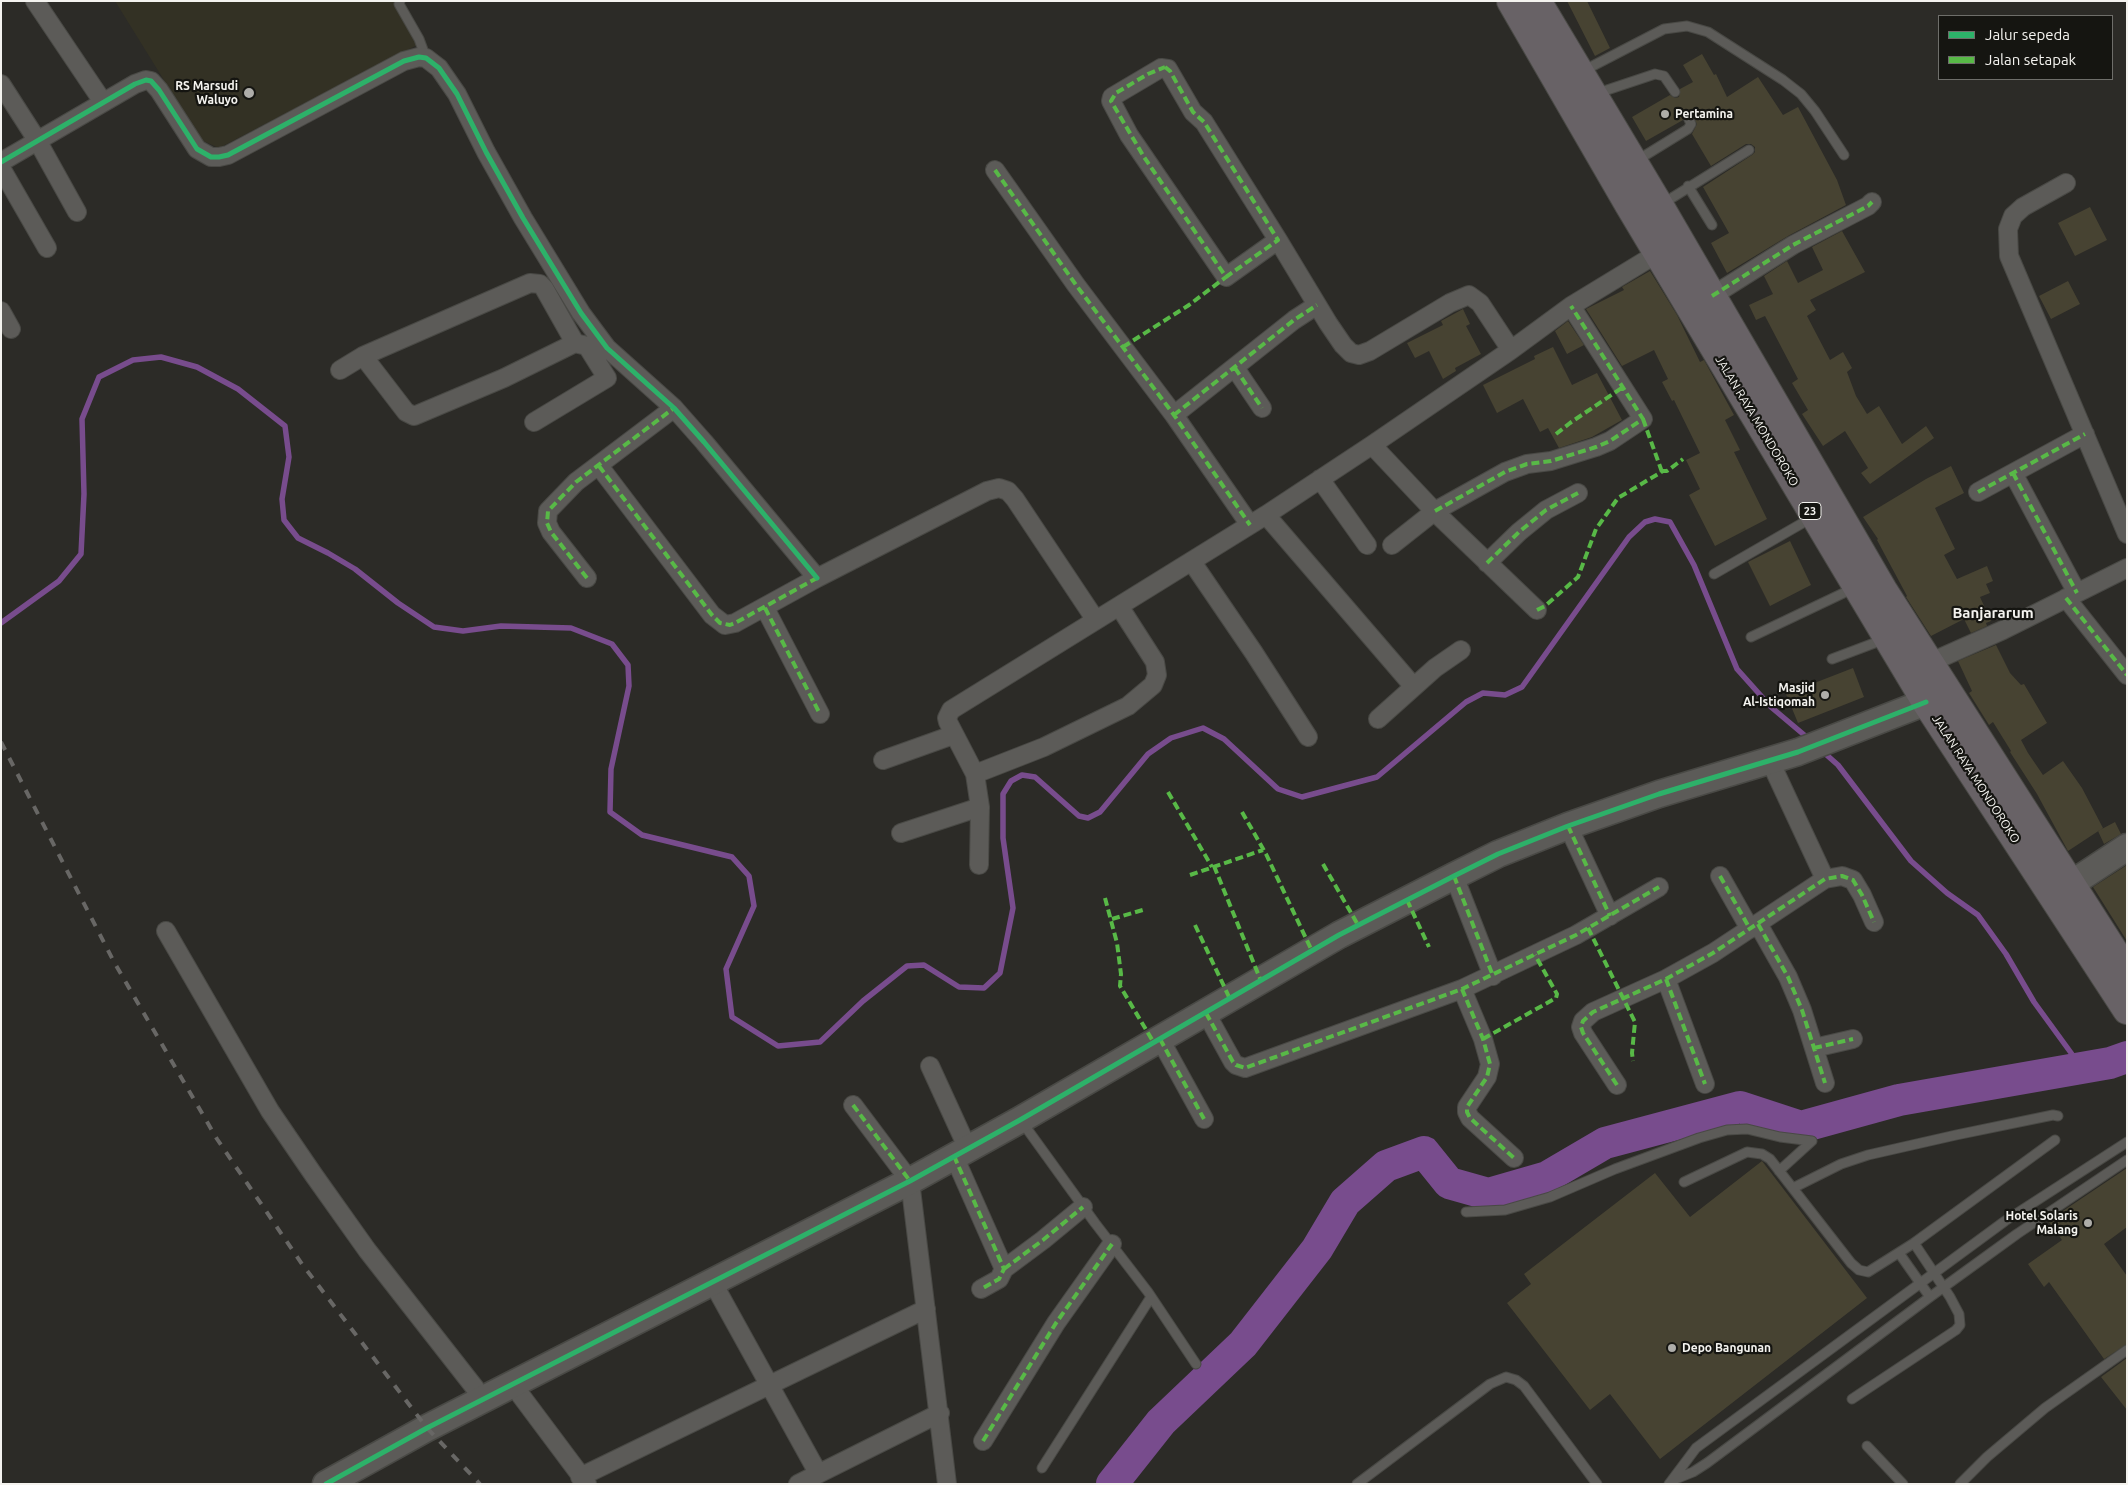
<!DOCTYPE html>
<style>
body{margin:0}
#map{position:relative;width:2128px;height:1485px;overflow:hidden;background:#2c2b27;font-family:Ubuntu,sans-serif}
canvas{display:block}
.frame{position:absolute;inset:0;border:2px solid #f4f3ef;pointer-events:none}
.legend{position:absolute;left:1938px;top:15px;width:175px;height:65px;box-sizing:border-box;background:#151511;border:1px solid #6e6e6a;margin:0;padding:6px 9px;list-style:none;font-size:15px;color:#f4f3ef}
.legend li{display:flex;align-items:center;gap:10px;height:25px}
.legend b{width:25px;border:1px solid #6e6e6a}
</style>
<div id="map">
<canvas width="2128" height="1485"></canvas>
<div class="frame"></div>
<ul class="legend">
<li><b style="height:6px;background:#2db169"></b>Jalur sepeda</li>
<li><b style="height:6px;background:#58b947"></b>Jalan setapak</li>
</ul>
</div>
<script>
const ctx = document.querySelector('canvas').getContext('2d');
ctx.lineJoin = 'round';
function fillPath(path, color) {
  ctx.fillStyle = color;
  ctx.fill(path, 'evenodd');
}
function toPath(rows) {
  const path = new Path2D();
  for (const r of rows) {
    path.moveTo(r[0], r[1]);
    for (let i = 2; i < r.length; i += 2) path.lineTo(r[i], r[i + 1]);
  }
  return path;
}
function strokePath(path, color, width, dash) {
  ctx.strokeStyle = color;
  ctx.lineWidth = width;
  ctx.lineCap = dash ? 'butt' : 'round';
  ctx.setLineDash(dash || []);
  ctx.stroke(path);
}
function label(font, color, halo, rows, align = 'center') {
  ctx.font = font + ' Ubuntu,sans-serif';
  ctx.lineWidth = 4.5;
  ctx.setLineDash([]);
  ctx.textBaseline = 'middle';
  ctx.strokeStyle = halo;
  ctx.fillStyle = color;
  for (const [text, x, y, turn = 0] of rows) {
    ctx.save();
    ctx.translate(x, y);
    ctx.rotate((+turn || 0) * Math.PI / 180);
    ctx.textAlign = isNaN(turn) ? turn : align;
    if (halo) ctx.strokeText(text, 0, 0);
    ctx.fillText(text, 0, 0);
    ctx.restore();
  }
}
fillPath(toPath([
 [115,1,395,1,394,4,417,45,219,148,201,140]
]), '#333124');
strokePath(toPath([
 [1,623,59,581,81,554,84,494,82,419,99,377,133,360,161,357,197,367,238,389,285,426,289,457,282,499,284,520,298,538,328,553,355,569,398,603,434,627,463,631,501,626,571,628,612,644,628,665,629,686,611,769,610,812,642,835,732,857,749,876,754,906,726,969,732,1017,778,1046,820,1042,863,1001,907,966,924,965,959,987,984,988,1000,973,1013,908,1003,838,1003,794,1011,781,1022,775,1035,777,1079,816,1088,818,1100,812,1148,754,1171,738,1203,728,1224,739,1278,789,1302,797,1377,777,1466,702,1483,693,1505,695,1522,687,1629,537,1645,522,1655,519,1670,522,1694,565,1737,669,1771,707,1809,739],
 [1821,750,1838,765,1911,861,1947,893,1978,915,2006,954,2034,1002,2082,1068]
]), '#784c8d', 5.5);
strokePath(toPath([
 [1112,1484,1161,1422,1243,1344,1317,1249,1345,1202,1386,1166,1424,1152,1449,1183,1488,1194,1547,1177,1605,1143,1740,1107,1801,1127,1899,1100,2110,1063,2127,1057]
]), '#784c8d', 32);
fillPath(toPath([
 [1567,1,1587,1,1610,48,1595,56],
 [1702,54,1714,75,1716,74,1727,97,1758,77,1783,115,1798,107,1837,180,1846,205,1788,236,1727,273,1711,243,1729,233,1703,187,1752,155,1755,152,1755,147,1751,144,1746,144,1711,166,1692,134,1697,124,1691,112,1685,112,1682,116,1683,120,1646,141,1632,117,1670,95,1675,98,1679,97,1680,89,1693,82,1683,65],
 [2090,207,2107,240,2075,256,2058,223],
 [1842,231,1865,272,1810,300,1816,310,1807,316,1830,360,1843,352,1852,368,1847,372,1856,396,1867,414,1879,406,1902,444,1926,426,1934,438,1870,484,1861,473,1868,468,1845,431,1823,446,1802,414,1808,410,1792,383,1798,379,1765,316,1756,320,1749,305,1773,294,1764,276,1787,261,1798,283,1823,270,1812,247],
 [1650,271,1677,315,1700,362,1704,360,1734,415,1725,420,1740,450,1734,452,1767,519,1715,546,1689,495,1700,489,1686,460,1700,453,1674,400,1672,401,1662,382,1668,379,1654,350,1622,366,1586,309,1624,290,1622,287],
 [2068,281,2080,304,2051,319,2039,296],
 [1463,309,1470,324,1466,326,1481,354,1455,368,1456,371,1443,379,1429,351,1415,358,1407,343,1443,325,1441,321],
 [1568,321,1584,345,1567,354,1555,331],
 [1553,347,1572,385,1597,373,1622,420,1592,437,1559,448,1548,428,1540,432,1523,399,1497,413,1483,385,1535,359,1534,356],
 [1951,466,1964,493,1935,508,1955,549,1944,555,1957,579,1987,566,1993,581,1986,584,1990,593,1980,597,1991,621,1986,623,1987,626,1971,633,1964,619,1931,636,1906,597,1907,596,1877,540,1878,539,1863,517,1926,479],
 [1790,541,1811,585,1770,606,1748,562],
 [1996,645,2010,673,2021,685,2024,684,2047,723,2021,740,2028,753,2043,775,2063,761,2082,788,2103,828,2068,851,2037,794,2010,752,2011,751,1993,722,1989,725,1969,693,1972,691,1958,661],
 [1853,668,1864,697,1798,723,1786,694],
 [2115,822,2121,834,2104,844,2098,831],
 [2127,865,2127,941,2093,887],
 [1762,1161,1867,1298,1660,1459,1610,1394,1590,1410,1507,1303,1531,1284,1524,1274,1655,1173,1690,1217],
 [2127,1168,2127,1227,2104,1244,2127,1276,2127,1344,2104,1359,2049,1282,2044,1287,2028,1264,2062,1240,2048,1221],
 [2127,1358,2127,1410,2101,1377]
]), '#474332');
const lane = toPath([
 [400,1,399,4,419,39,426,58],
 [1581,72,1664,29,1687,26,1708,32,1783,80,1801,94,1815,111,1844,155],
 [1595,94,1655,74,1664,76,1675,92],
 [1636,161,1688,129,1691,124,1688,117],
 [1688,186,1712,225],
 [1662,204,1749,150],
 [1714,574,1813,517],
 [1751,637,1854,588],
 [1832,659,1885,639],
 [1022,1122,1095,1223,1148,1292,1196,1364],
 [1779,1171,1812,1141],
 [1684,1182,1747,1152,1762,1154,1770,1159,1851,1263,1859,1270,1868,1272,1914,1243,2055,1140],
 [1793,1188,1841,1164,1868,1155,1956,1135,2053,1115,2058,1116],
 [1466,1212,1505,1210,1550,1197,1615,1169,1699,1138,1727,1130,1747,1129,1780,1137,1812,1141],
 [1899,1253,1930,1297],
 [1852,1399,1956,1330,1960,1325,1959,1314,1950,1297,1914,1243],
 [1867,1446,1903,1484],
 [1042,1468,1151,1297],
 [1673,1480,1693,1472,1707,1463,1930,1297,2017,1234,2127,1160],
 [1357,1484,1490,1384,1506,1377,1516,1380,1524,1386,1597,1484],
 [1669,1484,1696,1448,2005,1221,2127,1142],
 [1960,1484,1987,1457,2045,1408,2127,1350]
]);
const street = toPath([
 [35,1,103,102],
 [1,84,37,140,77,212],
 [1,162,135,84,146,80,151,81,159,90,197,149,211,157,219,157,228,155,404,61,419,57,426,58,439,68,457,94,486,152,523,218,581,313,607,348,674,408,704,442,817,578],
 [1,168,47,248],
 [995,170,1076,285,1174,415,1250,525],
 [2066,183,2023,207,2013,216,2008,229,2009,256,2127,534],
 [1278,240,1226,277,1129,135,1111,101,1112,97,1161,68,1168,69,1193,112,1204,122,1278,240,1328,323,1343,345,1351,353,1359,355,1370,351,1450,303,1469,295,1480,303,1511,350],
 [1712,296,1793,245,1868,206,1872,202],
 [1,311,11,329],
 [1235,368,1262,408],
 [340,370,363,356,530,283,540,284,544,288,575,343,504,378,414,416,406,412,363,356],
 [1174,415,1294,320,1317,305],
 [534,422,607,378,587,346,575,343],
 [1372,445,1438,515,1537,610],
 [599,466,712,615,725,625,735,623,817,578,987,491,999,488,1008,491,1015,499,1095,619],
 [2013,473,2077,593],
 [1320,479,1367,545],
 [1978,492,2085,434],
 [1266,515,1414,687],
 [1392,545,1435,511,1505,472,1527,464,1551,461,1596,447,1610,441,1643,419,1571,306],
 [1192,562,1254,653,1308,737],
 [1487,563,1519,532,1546,510,1578,493],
 [587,578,551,532,547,523,548,511,576,482,674,408],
 [2066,598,2127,675],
 [765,608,820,714],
 [1929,663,2003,630,2127,568],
 [1378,719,1435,668,1461,650],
 [883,760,953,735],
 [1770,761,1825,879],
 [975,774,1044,747,1128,706,1153,685,1157,675,1155,662,1119,606],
 [1568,826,1610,916],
 [901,833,980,807],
 [979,865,980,807,975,774,948,722,947,718,951,710,1266,515,1372,445,1511,350,1571,306,1658,253],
 [1454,876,1493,976],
 [1720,876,1750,929],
 [1758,924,1788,977,1802,1010,1825,1083],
 [166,931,270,1111,313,1174,367,1250,475,1388,482,1400],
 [1666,979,1705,1084],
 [1462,989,1483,1039,1490,1064,1487,1077,1467,1107,1467,1112,1470,1118,1514,1158],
 [1206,1013,1233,1062,1236,1065,1245,1068,1462,989,1576,935,1659,887],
 [1160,1039,1204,1119],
 [1814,1048,1853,1039],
 [930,1066,968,1149],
 [1617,1085,1583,1033,1581,1027,1583,1021,1593,1012,1666,979,1713,953,1825,879,1842,876,1853,880,1862,895,1874,922],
 [853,1105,910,1181,947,1484],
 [954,1156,1004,1269,999,1279,981,1289],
 [1004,1269,1043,1240,1083,1207],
 [713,1283,818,1473],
 [513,1385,587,1484],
 [983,1441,1056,1323,1112,1244],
 [580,1477,926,1309],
 [798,1484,940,1413]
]);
const secondary = toPath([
 [2071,884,2127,847],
 [326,1484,427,1428,910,1181,1020,1120,1339,935,1454,876,1498,854,1568,826,1659,794,1798,752,1926,702]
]);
const highway = toPath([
 [1511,1,1629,205,1926,702,2127,1010],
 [1537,1,1659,205,1883,590,2127,972]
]);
strokePath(lane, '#494945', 11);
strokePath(street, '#494945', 20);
strokePath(secondary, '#494945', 29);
strokePath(highway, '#494945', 30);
strokePath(lane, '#5c5b58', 9);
strokePath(street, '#5c5b58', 18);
strokePath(secondary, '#5c5b58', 26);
strokePath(highway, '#686266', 28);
strokePath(toPath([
 [1,742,114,962,217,1139,302,1264,427,1428,480,1484]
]), '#686765', 4, [9, 9]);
strokePath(toPath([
 [1165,67,1170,71,1193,112,1204,122,1278,240,1226,277,1144,157,1111,101,1116,93,1148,74,1165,67],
 [995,170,1076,285,1174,415,1250,525],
 [1712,296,1793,245,1868,206,1872,202],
 [1123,347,1189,305,1226,277],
 [1235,368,1262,408],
 [1174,415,1294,320,1317,305],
 [1643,419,1662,472],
 [1556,434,1570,423,1623,387],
 [599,466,712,615,720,623,730,625,735,623,817,578],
 [2013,473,2077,593],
 [1978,492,2085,434],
 [1435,511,1505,472,1527,464,1551,461,1596,447,1610,441,1643,419,1571,306],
 [1487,563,1519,532,1546,510,1578,493],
 [587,578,551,532,547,523,548,511,576,482,674,408],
 [2066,598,2127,675],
 [765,608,820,714],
 [1537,610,1545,606,1578,577,1596,529,1618,498,1663,471,1667,471,1683,459],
 [1168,792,1212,867],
 [1242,812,1266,854,1312,951],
 [1568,826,1610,916],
 [1323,864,1358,925],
 [1214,866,1261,981],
 [1190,875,1263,850],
 [1454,876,1493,976],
 [1720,876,1750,929],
 [1105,898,1117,943,1121,974,1120,986,1154,1043],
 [1407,900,1429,947],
 [1112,919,1146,909],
 [1758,924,1788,977,1802,1010,1825,1083],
 [1195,925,1230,999],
 [1588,928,1635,1022,1632,1053,1633,1061],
 [1666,979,1705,1084],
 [1462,989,1483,1039,1490,1064,1487,1077,1467,1107,1467,1112,1470,1118,1514,1158],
 [1206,1013,1233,1062,1236,1065,1245,1068,1462,989,1576,935,1659,887],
 [1160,1039,1204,1119],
 [1483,1039,1556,998,1557,994,1535,955],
 [1814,1048,1853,1039],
 [1617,1085,1583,1033,1581,1027,1583,1021,1593,1012,1666,979,1713,953,1825,879,1842,876,1853,880,1862,895,1874,922],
 [853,1105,910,1181],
 [954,1156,1004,1269,999,1279,981,1289],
 [1004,1269,1043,1240,1083,1207],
 [983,1441,1056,1323,1112,1244]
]), '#58b947', 4, [8, 4]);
strokePath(toPath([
 [1,162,135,84,146,80,151,81,159,90,197,149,211,157,219,157,228,155,404,61,419,57,426,58,439,68,457,94,486,152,523,218,581,313,607,348,674,408,704,442,817,578],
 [326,1484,427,1428,910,1181,1020,1120,1339,935,1454,876,1498,854,1568,826,1659,794,1798,752,1926,702]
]), '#2db169', 5);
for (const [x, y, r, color] of [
 [249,93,6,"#aeada9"],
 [1665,114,5,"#aeada9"],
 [1825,695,5,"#aeada9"],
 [2088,1223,5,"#aeada9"],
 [1672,1348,5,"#aeada9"]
]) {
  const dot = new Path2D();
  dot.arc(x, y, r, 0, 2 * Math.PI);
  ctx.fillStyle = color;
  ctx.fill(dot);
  strokePath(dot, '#151511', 2);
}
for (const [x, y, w] of [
 [1810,511,22]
]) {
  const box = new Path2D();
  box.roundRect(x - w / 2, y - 8.5, w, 17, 4);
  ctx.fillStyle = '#151511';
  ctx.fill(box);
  strokePath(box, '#f4f3ef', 1);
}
label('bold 11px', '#f4f3ef', null, [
 ["23",1810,511]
]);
label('bold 12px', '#f4f3ef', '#151511', [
 ["RS Marsudi",238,86],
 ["Waluyo",238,100],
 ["Pertamina",1675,114,"left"],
 ["Masjid",1815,688],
 ["Al-Istiqomah",1815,702],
 ["Hotel Solaris",2078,1216],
 ["Malang",2078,1230],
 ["Depo Bangunan",1682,1348,"left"]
], 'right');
label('12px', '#f4f3ef', '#151511', [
 ["JALAN RAYA MONDOROKO",1757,421,59],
 ["JALAN RAYA MONDOROKO",1976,779,57]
]);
label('bold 15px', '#f4f3ef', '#151511', [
 ["Banjararum",1993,613]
]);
</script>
